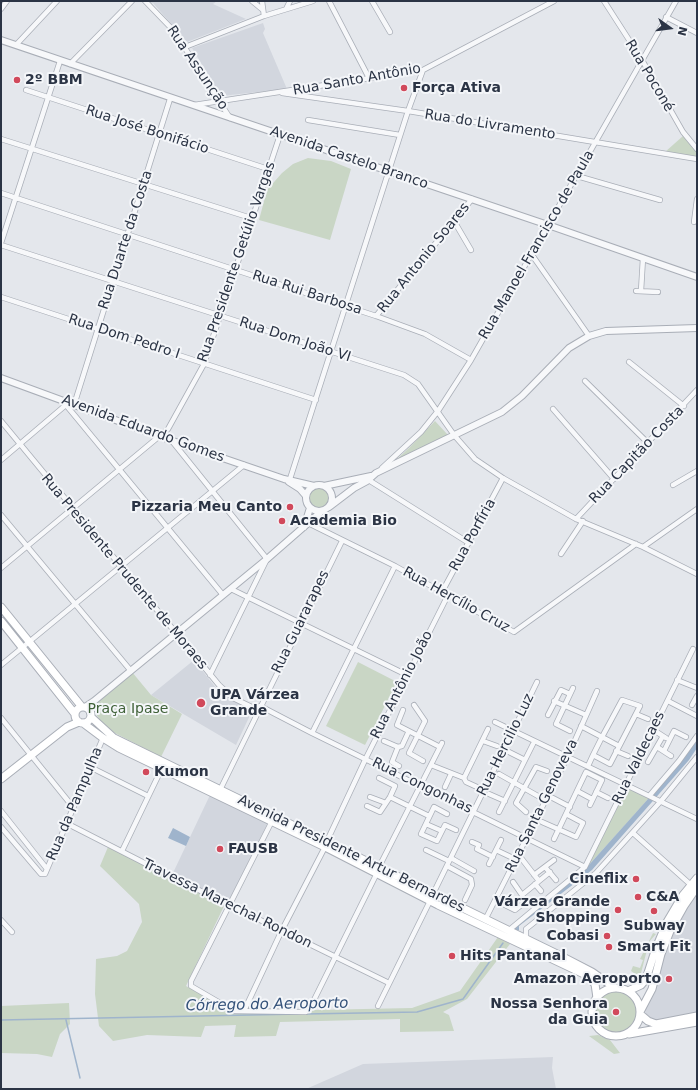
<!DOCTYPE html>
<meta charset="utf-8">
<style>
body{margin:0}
#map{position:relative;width:698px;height:1090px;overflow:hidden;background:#e4e7ec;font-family:"DejaVu Sans",sans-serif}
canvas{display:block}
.frame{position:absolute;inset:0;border:2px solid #2b3445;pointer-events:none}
.north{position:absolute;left:650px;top:8px;width:40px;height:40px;-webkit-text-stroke:3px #f4f6f9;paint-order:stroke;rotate:104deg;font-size:11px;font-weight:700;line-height:16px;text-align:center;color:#2b3445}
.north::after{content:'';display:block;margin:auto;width:14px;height:18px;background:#2b3445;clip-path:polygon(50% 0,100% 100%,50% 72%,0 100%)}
</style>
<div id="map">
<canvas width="698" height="1090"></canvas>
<div class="frame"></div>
<div class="north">N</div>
</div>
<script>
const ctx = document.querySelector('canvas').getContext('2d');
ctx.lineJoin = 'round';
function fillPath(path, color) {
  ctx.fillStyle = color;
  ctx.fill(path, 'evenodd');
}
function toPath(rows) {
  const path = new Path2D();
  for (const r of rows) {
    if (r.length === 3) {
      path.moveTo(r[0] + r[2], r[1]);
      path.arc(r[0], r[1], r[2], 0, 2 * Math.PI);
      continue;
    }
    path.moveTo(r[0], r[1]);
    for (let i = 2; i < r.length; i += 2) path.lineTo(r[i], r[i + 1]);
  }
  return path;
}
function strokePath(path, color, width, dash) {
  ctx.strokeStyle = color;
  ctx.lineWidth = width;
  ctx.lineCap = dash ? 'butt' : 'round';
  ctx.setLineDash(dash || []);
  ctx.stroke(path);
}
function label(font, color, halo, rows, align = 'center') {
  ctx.font = font + ' "DejaVu Sans",sans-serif';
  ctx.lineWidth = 4;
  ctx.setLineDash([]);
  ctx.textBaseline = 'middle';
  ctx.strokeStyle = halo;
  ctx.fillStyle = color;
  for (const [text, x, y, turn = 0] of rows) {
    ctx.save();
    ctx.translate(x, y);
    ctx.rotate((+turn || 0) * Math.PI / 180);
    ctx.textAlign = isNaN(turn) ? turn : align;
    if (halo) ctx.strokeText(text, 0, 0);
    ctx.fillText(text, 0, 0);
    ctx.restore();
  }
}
fillPath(toPath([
 [147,1,217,1,213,4,246,19,187,42,153,3,151,4],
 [263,23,265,29,263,33,287,89,221,96,192,48],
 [194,660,220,693,252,711,236,745,151,695],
 [210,795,268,822,229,902,172,875],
 [697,889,697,1014,655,1022,646,1017,645,1006,666,944],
 [553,1057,552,1068,556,1089,306,1089,363,1064]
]), '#d2d6de');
fillPath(toPath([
 [683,136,697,152,697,158,665,152],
 [308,158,331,161,351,169,330,240,259,220,267,190,282,173,293,164],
 [435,421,448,435,396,460,409,448],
 [318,499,11],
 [358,662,397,682,365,745,326,726],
 [132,672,151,695,182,714,161,757,115,733,104,726,92,708,92,703],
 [627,786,650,797,588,866,513,928,583,870],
 [108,847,224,906,186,986,234,1013,307,1013,315,1010,412,1008,460,991,498,937,510,944,467,999,443,1012,449,1015,454,1031,400,1032,400,1019,280,1022,276,1036,234,1037,236,1025,205,1026,201,1037,147,1035,113,1041,99,1026,95,994,96,959,117,956,127,951,142,922,139,904,100,866],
 [653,933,656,934,649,942,640,977,631,971,633,966,640,968,643,960,640,959],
 [616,1012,21],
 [69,1003,70,1024,60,1034,52,1057,37,1054,1,1053,1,1006],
 [598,1035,610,1040,620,1053,614,1054,589,1036]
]), '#c9d6c5');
fillPath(toPath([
 [697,740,697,748,689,760,592,870,519,926,519,930,517,931,513,928,588,866,682,761],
 [173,828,190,837,186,846,168,838]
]), '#9fb4cc');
strokePath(toPath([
 [305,1014,417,1012,463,999,503,943],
 [1,1020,300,1014],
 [66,1020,80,1078]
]), '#9fb4cc', 1.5);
const minor = toPath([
 [145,1,174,31,230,118],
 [252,1,263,10],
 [262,1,264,16],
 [329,1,369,78],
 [372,1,390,32],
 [604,1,642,60,683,132,697,149],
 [1,9,7,1],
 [286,9,290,1],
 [666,17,697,33],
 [16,45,57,1],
 [185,47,264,16,313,1],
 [70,64,132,1],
 [26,90,268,169],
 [282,93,408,111,697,159],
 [194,105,423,70,554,1],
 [308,120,400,135],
 [1,139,251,218],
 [577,176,660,200],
 [1,193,376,316,425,334,471,360],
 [454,221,471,250],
 [694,222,697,199],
 [1,243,60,61],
 [1,245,404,375,418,384,454,435,475,459,503,478,576,519,643,547,697,574],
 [532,255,589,336],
 [636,291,658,292],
 [641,291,643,258],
 [1,297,316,400],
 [376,316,472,199],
 [629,362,684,406],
 [585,381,648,443],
 [66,405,223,595],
 [74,405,170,99],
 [553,409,614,479],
 [1,421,219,685,233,698,258,710],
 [172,441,267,559,210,675],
 [1,460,67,404],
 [382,468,421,432,438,411,471,360,676,1],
 [367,479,469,543],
 [289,482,408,111,423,70],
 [673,485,697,471],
 [1,515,131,671],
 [576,519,697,390],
 [306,522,395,566,514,632,636,544],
 [643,547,697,509],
 [561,554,583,521],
 [1,568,168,429,204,364,280,135],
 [231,589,407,675],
 [442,592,503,478],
 [1,665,244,465],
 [677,680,697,688],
 [554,701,586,715],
 [668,701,697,716],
 [414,705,425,721,409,753,423,761],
 [692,705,697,696],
 [260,706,312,733,585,867],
 [403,710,397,725,440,747],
 [636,714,648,719],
 [548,715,561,690,570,694],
 [1,718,73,807],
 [495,722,697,819],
 [581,726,619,746],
 [652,729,666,738],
 [570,731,556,724,573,688],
 [312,733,395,566],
 [384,741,398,747,402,746,408,733],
 [483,741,497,746],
 [398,747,392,762,399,766],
 [657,747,671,756],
 [507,751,525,760],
 [616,751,628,756],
 [664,751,674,731,686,737],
 [648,762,663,736],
 [431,765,464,778,488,729],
 [588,766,593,755,602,737,622,700,640,706,610,764,593,755],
 [90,767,148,796],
 [499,774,545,800],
 [464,778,466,782,477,787],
 [445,787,451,774],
 [220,790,342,541],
 [577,791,592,799],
 [596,792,608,798],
 [489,794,505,801],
 [547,795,570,807],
 [650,795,679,761,697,736],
 [370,797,386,803],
 [390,797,429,816],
 [367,806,380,812,390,797,395,786,379,778],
 [1,811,47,869],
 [499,812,533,744],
 [526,812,516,803,536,767,547,771],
 [447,814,434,807,421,834,437,841,445,825,456,830],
 [272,821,191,981,191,986,234,1011,306,1012,309,1010,377,873],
 [542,822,576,837,583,823,566,814],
 [66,823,164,873,389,983],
 [426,824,442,831],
 [1,827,41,874,45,874,103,738],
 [633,833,691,885],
 [554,839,586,772,602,780,590,805],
 [327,841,366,758,448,595],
 [472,842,479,845,477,849,493,857],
 [426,850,449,861],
 [496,850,515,859],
 [122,851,162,768],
 [518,854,539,881],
 [451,858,474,871],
 [489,864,501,840],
 [447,866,471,879,472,885,465,900],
 [379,867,442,743],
 [545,867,556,880],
 [534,875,554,860],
 [513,882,522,895,550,872],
 [535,884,541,891],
 [433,894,537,682],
 [503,904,515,910,524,903,522,895],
 [1,920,12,932],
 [485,920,568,756,597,691],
 [508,931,585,867,693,649],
 [526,940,526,929,596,873,661,801,697,757],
 [378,1006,430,901],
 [244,1011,282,930,325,847]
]);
const tertiary = toPath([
 [1,40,548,225,697,277],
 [1,378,170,440,284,479,314,486],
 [289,482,300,489,306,496],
 [319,498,13],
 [324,486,371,476],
 [329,507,354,488,367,481,376,473,502,412,522,396,569,348,589,336,606,331,697,328],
 [304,527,310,508],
 [85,707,94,701,267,559,322,511],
 [90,712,94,701]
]);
const secondary = toPath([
 [1,607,82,707],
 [1,621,75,714],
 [83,715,8],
 [91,717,114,738,559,955,592,972,615,988],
 [83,723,103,738,119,748,325,847,438,905,586,975,595,984,597,998],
 [1,779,67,727,79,722],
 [616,1012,24],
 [628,991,641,985,646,979,656,948,667,922,683,895,697,878],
 [641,1010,652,989,661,954,670,931,684,906,697,887],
 [641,1015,648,1021,656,1024,697,1016],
 [629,1034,697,1022]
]);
strokePath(minor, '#a9aeb7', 6);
strokePath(tertiary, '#a9aeb7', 8);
strokePath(secondary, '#a9aeb7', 9);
strokePath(minor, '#f7f8fa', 4.5);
strokePath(tertiary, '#f7f8fa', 6);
strokePath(secondary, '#fff', 7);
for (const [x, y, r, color] of [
 [17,80,4,"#d1495b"],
 [404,88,4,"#d1495b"],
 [290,507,4,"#d1495b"],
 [282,521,4,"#d1495b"],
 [201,703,5,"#d1495b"],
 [146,772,4,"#d1495b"],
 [220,849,4,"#d1495b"],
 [636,879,4,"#d1495b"],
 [638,897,4,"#d1495b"],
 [618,910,4,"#d1495b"],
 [654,911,4,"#d1495b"],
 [607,936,4,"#d1495b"],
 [609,947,4,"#d1495b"],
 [452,956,4,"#d1495b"],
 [669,979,4,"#d1495b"],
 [616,1012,4,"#d1495b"]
]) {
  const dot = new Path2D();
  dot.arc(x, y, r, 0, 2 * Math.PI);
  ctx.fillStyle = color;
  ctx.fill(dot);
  strokePath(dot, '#f4f6f9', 1.5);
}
label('14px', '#2b3445', '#f4f6f9', [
 ["Rua Assunção",197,68,56],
 ["Rua Poconé",649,76,59],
 ["Rua Santo Antônio",357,80,-10],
 ["Rua do Livramento",490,125,9],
 ["Rua José Bonifácio",147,130,18],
 ["Avenida Castelo Branco",349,158,19],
 ["Rua Duarte da Costa",126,240,-72],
 ["Rua Manoel Francisco de Paula",537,245,-60],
 ["Rua Antonio Soares",424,258,-51],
 ["Rua Presidente Getúlio Vargas",237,262,-71],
 ["Rua Rui Barbosa",307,293,18],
 ["Rua Dom Pedro I",124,337,18],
 ["Rua Dom João VI",295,340,18],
 ["Avenida Eduardo Gomes",143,429,20],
 ["Rua Capitão Costa",637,455,-46],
 ["Rua Porfíria",473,535,-61],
 ["Rua Presidente Prudente de Moraes",124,572,50],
 ["Rua Hercílio Cruz",456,600,29],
 ["Rua Guararapes",301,622,-64],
 ["Rua Antônio João",402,685,-63],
 ["Rua Hercilio Luz",506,745,-64],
 ["Rua Valdecaes",639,758,-64],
 ["Rua Congonhas",422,786,26],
 ["Rua da Pampulha",75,804,-67],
 ["Rua Santa Genoveva",542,806,-64],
 ["Avenida Presidente Artur Bernardes",351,854,26],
 ["Travessa Marechal Rondon",227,904,26]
]);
label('bold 14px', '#2b3445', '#f4f6f9', [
 ["2º BBM",25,80],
 ["Força Ativa",412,88],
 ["Pizzaria Meu Canto",282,507,"right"],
 ["Academia Bio",290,521],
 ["UPA Várzea",210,695],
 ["Grande",210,711],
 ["Kumon",154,772],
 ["FAUSB",228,849],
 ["Cineflix",628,879,"right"],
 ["C&A",646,897],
 ["Várzea Grande",610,902,"right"],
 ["Shopping",610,918,"right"],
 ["Subway",654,926,"center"],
 ["Cobasi",599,936,"right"],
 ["Smart Fit",617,947],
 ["Hits Pantanal",460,956],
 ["Amazon Aeroporto",661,979,"right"],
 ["Nossa Senhora",608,1004,"right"],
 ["da Guia",608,1020,"right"]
], 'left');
label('14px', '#3f6138', '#f4f6f9', [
 ["Praça Ipase",128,709]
]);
label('italic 15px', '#34527a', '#f4f6f9', [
 ["Córrego do Aeroporto",267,1005,-1]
]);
</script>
